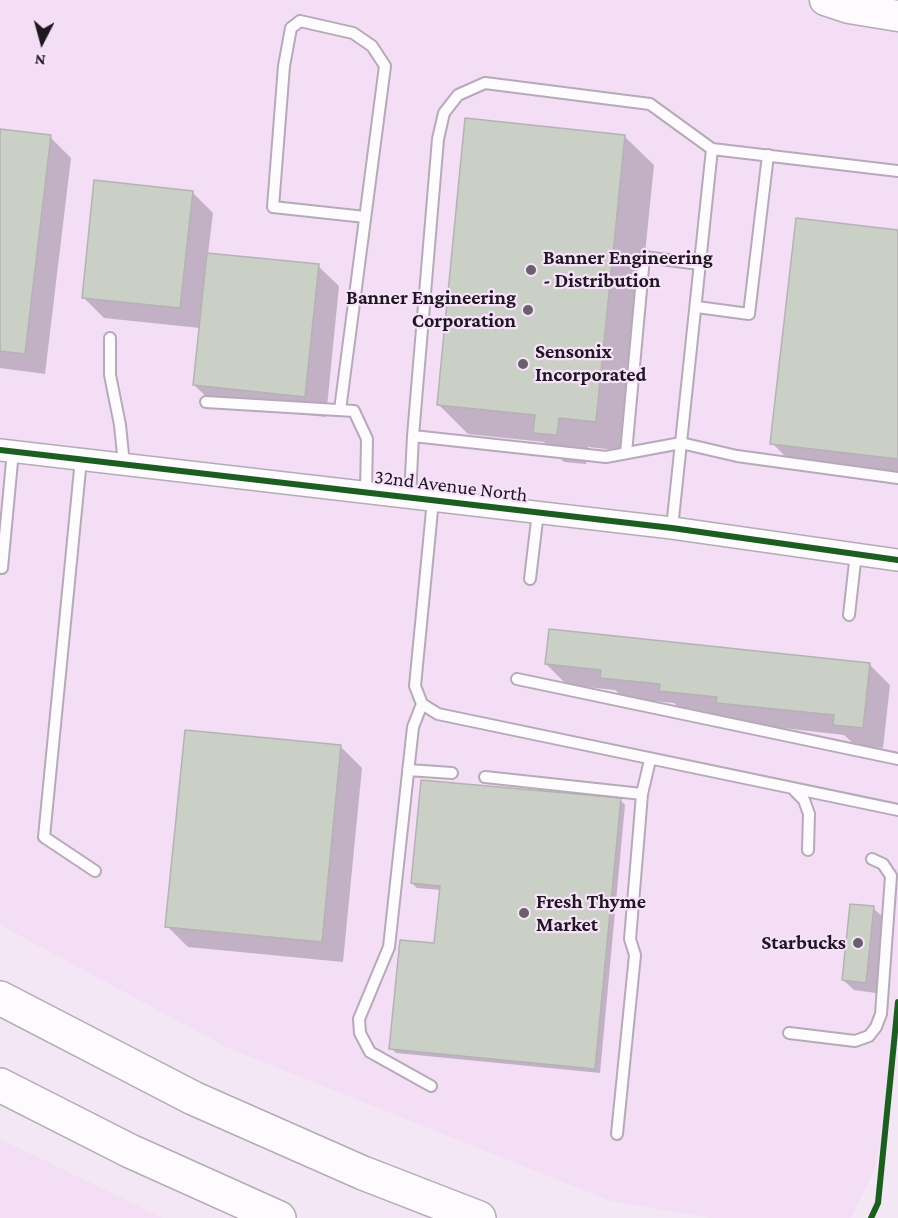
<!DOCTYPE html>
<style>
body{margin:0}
#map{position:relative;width:898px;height:1218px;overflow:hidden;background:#f3e7f5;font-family:"Crimson Pro",serif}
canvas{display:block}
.north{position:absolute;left:12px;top:12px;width:60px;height:60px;-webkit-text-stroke:4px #f7e1fb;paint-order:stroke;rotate:186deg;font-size:16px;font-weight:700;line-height:24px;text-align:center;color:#1e1720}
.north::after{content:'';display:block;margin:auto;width:21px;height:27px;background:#1e1720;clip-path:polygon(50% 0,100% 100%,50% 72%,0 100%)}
</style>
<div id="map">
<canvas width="898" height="1218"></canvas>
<div class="north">N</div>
</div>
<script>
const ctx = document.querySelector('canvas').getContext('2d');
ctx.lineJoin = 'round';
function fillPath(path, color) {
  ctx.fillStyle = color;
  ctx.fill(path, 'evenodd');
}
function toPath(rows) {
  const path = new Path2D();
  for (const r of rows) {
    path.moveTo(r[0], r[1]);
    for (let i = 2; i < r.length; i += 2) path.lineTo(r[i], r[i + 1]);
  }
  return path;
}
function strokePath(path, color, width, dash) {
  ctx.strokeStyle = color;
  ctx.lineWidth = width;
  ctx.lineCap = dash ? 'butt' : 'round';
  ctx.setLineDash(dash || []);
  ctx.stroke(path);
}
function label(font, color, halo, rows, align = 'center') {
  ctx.font = font + ' "Crimson Pro",serif';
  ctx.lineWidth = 4.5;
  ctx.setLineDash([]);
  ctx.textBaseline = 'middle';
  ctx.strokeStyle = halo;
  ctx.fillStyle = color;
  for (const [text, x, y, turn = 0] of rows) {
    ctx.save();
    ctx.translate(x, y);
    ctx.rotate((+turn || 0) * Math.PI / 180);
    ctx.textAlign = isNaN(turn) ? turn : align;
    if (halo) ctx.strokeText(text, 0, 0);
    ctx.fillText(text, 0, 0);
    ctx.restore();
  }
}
fillPath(toPath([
 [0,0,898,0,898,1026,875,1169,851,1218,712,1218,611,1201,228,1048,0,925],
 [0,1139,83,1179,163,1218,0,1218]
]), '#f3def6');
fillPath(toPath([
 [0,131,50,137,71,158,45,374,0,368],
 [624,136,654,165,625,451,588,447,586,464,564,462,544,442,468,434,439,405],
 [192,192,213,213,208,254,318,266,339,286,326,417,215,405,194,385,200,328,104,318,83,297],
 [898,231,898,476,793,464,772,443],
 [546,664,869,664,890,685,883,748,855,745,844,735,739,723,732,717,682,711,674,703,623,698,615,690,567,685],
 [341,747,362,768,343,962,188,947,167,926],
 [620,800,625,805,600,1073,396,1053,391,1048,436,945,441,890,417,888,412,883],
 [873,908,884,918,876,993,854,990,843,980]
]), '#0003');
const building = toPath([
 [465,118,625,135,596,422,559,418,557,435,533,433,535,415,437,405,465,118],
 [0,129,51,135,25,354,0,351,0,129],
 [94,180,193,191,180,308,82,298,94,180],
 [796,218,898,230,898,459,770,444,796,218],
 [207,253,319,264,305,397,193,385,207,253],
 [549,629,870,663,863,728,833,725,834,715,716,703,717,697,659,691,660,684,600,678,601,670,545,664,549,629],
 [185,730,341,745,322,942,165,927,185,730],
 [421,780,621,798,595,1069,389,1049,400,940,434,943,440,886,411,883,421,780],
 [850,904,874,906,866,983,842,980,850,904]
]);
fillPath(building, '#cbd0c6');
strokePath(building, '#b4b2b4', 1.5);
const lane = toPath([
 [697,307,749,314,768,155],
 [110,338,110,375,120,425,124,464],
 [206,402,354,411,367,439,366,492],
 [340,410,385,66,372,46,353,33,300,21,291,28,284,66,273,207,365,217],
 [413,436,438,139,444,113,458,95,485,83,650,104,712,149,898,171],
 [626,453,644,257,700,264],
 [81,459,44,837,95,871],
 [410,497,413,436,606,457,681,443,737,456,898,478],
 [433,500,415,686,422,704,438,714,898,810],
 [672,528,712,149],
 [2,568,13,451],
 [530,579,538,512],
 [849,615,856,553],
 [517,679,898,759],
 [422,704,413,727,389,947,359,1019,360,1033,370,1052,431,1086],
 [408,770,452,773],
 [485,777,642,794],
 [795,791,804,800,809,814,808,850],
 [789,1033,855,1041,869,1036,876,1027,881,1014,891,876,883,864,872,859],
 [617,1134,635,955,630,939,639,831,642,794,650,760]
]);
const street = toPath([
 [0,450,672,528,898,560]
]);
const secondary = toPath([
 [825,0,849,8,898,16]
]);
const primary = toPath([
 [0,998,193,1098,363,1173,479,1218],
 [0,1085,130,1151,279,1218]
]);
strokePath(lane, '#b4abb6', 14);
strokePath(street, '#b4abb6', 24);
strokePath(secondary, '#b4abb6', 33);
strokePath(primary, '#b4abb6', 36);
strokePath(lane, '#fdfbfe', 10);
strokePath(street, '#fdfbfe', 21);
strokePath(secondary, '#fdfbfe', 30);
strokePath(primary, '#fdfbfe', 33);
strokePath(toPath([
 [0,450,672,528,898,560],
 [871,1218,878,1203,898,1002]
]), '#1b5e20', 6);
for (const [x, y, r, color] of [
 [531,270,6,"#69606b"],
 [528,310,6,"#69606b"],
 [523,364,6,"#69606b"],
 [524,913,6,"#69606b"],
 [858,943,6,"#69606b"]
]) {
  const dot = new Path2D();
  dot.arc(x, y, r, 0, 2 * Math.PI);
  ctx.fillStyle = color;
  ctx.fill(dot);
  strokePath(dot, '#f7e1fb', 2);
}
label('bold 20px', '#1e1720', '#f7e1fb', [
 ["Banner Engineering",543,258],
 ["- Distribution",543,281],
 ["Banner Engineering",516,298,"right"],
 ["Corporation",516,321,"right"],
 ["Sensonix",535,352],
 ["Incorporated",535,375],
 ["Fresh Thyme",536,902],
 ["Market",536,925],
 ["Starbucks",846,943,"right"]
], 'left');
label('20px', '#1e1720', '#f7e1fb', [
 ["32nd Avenue North",451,486,7]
]);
</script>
